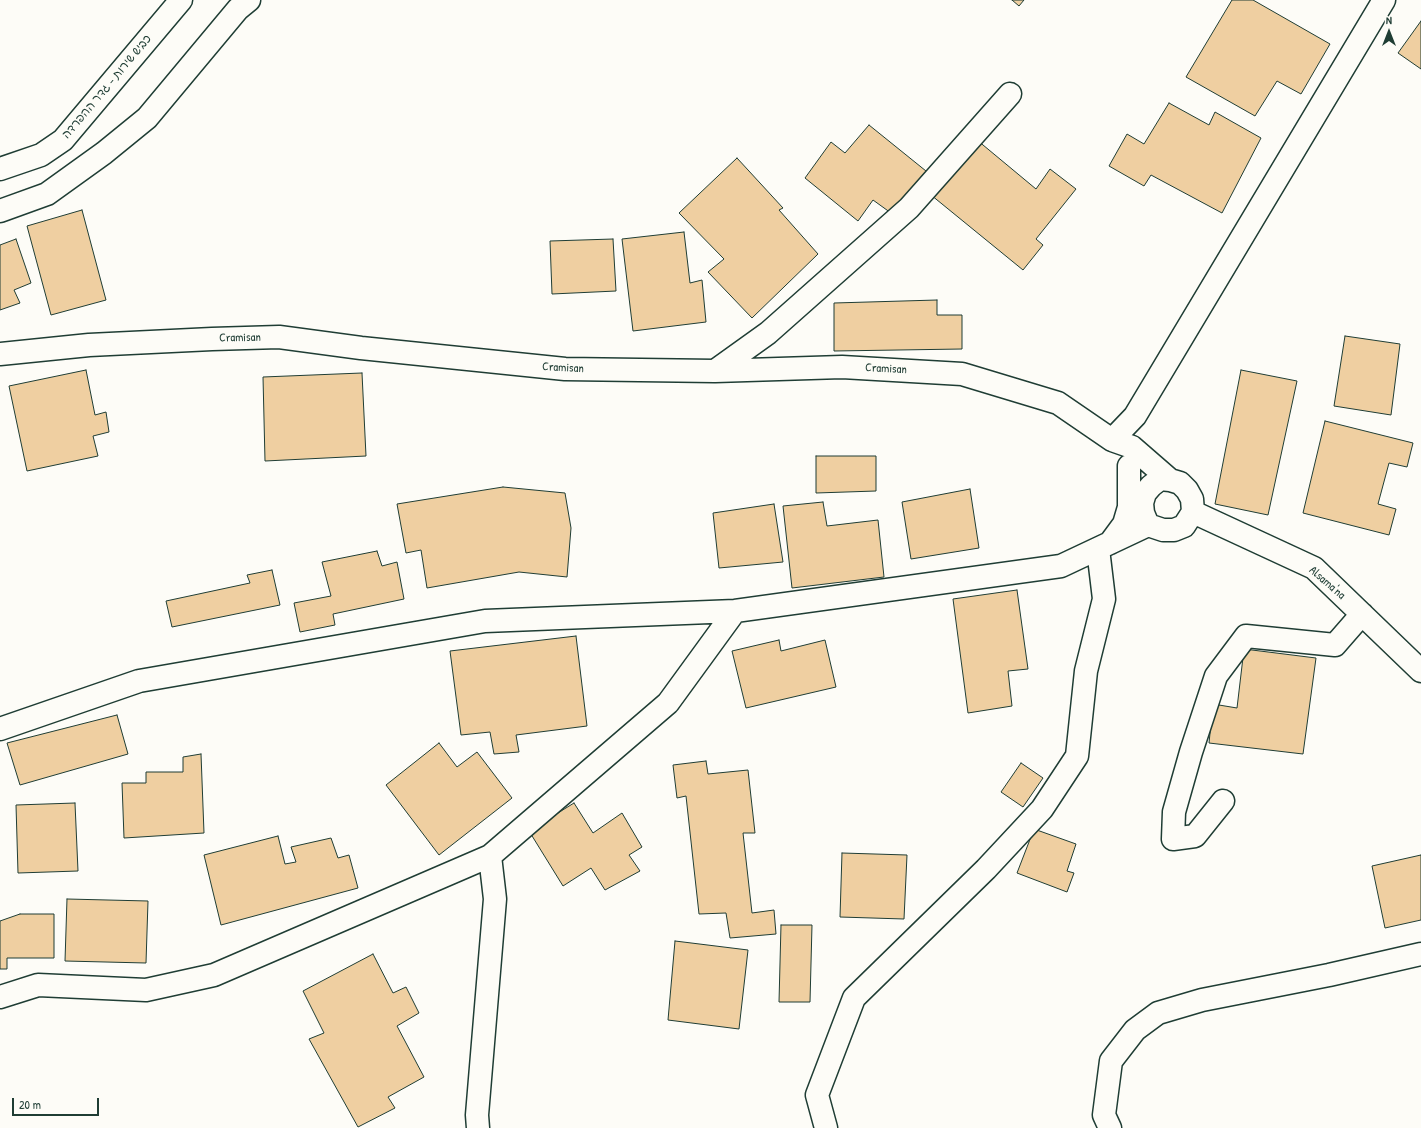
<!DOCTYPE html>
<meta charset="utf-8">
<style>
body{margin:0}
#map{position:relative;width:1421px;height:1128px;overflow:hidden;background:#fdfcf7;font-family:"Patrick Hand",sans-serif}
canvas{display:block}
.north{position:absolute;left:1369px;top:12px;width:40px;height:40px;-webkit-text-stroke:3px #fdfcf7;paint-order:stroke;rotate:0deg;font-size:11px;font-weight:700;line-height:16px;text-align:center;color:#1f3d34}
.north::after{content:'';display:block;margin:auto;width:14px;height:18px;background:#1f3d34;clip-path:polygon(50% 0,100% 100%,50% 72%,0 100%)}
.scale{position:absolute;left:12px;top:1098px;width:87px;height:18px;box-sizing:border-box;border:2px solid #1f3d34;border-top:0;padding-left:5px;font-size:12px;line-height:14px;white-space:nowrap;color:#1f3d34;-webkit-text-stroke:3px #fdfcf7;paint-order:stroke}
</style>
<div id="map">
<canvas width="1421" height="1128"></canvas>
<div class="north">N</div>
<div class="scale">20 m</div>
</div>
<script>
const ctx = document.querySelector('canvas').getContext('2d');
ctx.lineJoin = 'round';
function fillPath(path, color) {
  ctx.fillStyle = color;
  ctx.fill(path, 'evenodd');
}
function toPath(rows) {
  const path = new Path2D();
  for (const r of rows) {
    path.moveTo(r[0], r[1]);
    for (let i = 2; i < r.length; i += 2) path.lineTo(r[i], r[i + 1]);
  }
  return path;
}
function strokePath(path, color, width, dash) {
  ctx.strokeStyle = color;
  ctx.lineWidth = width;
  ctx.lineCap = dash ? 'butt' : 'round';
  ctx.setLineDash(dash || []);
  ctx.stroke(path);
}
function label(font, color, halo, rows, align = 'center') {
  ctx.font = font + ' "Patrick Hand","Playpen Sans Hebrew",sans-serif';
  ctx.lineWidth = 4;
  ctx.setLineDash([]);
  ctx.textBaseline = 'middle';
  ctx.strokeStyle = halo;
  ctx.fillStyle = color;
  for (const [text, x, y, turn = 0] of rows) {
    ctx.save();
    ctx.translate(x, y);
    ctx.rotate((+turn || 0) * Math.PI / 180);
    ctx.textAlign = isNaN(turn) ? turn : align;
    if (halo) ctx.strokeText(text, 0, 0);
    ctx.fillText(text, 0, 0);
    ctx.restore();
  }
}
const building = toPath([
 [1012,0,1024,0,1019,6,1012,0],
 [1232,0,1253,0,1330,44,1301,94,1277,81,1255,116,1186,77,1232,0],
 [1421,21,1421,69,1398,53,1421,21],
 [1169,103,1209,125,1215,112,1261,138,1222,213,1151,175,1144,186,1109,166,1127,134,1144,144,1169,103],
 [869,125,926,171,891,213,873,200,858,221,805,178,831,142,845,153,869,125],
 [977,140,1036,189,1050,169,1076,189,1036,239,1043,245,1023,270,931,195,977,140],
 [737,158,783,208,779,210,818,254,752,318,708,272,724,259,679,213,737,158],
 [82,210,106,300,51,315,27,226,82,210],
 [684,232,690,283,702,280,706,322,633,331,622,239,684,232],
 [16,239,31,283,14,290,20,303,0,310,0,245,16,239],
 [613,239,616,291,552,294,550,241,613,239],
 [937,300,937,315,962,315,962,349,834,351,834,303,937,300],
 [1345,336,1400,344,1391,415,1334,406,1345,336],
 [86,370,95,415,106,412,109,432,93,436,98,456,27,471,9,386,86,370],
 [1241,370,1297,381,1268,515,1215,504,1241,370],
 [362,373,366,456,265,461,263,377,362,373],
 [1325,421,1413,443,1407,467,1389,463,1378,504,1396,509,1389,535,1303,513,1325,421],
 [816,456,876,456,876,491,816,493,816,456],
 [503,487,565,493,571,528,567,577,519,572,427,588,421,550,406,553,397,504,503,487],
 [970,489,979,548,911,559,902,502,970,489],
 [823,502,827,526,878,520,884,577,792,588,783,506,823,502],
 [774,504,783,562,719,568,713,513,774,504],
 [377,551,382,566,397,562,404,599,333,614,335,625,300,632,294,603,331,596,322,562,377,551],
 [272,570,280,605,172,627,166,601,250,583,247,575,272,570],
 [1017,590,1028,669,1008,671,1012,706,968,713,953,599,1017,590],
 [576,636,587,726,516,735,519,752,494,754,490,732,461,735,450,651,576,636],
 [779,640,781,651,825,640,836,687,746,708,732,651,779,640],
 [1244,649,1316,658,1303,754,1209,743,1213,704,1237,708,1244,649],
 [117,715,128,754,20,785,7,743,117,715],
 [439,743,457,767,477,752,512,798,439,855,386,785,439,743],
 [201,754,204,833,124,838,122,783,146,783,146,772,183,772,183,757,201,754],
 [706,761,708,774,748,770,755,833,743,833,752,913,774,910,776,934,730,938,726,913,699,914,686,796,677,798,673,765,706,761],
 [1021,763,1043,778,1023,807,1001,792,1021,763],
 [75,803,78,871,18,873,16,805,75,803],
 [574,803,593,833,622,813,642,847,629,855,640,871,605,890,591,868,563,886,529,831,574,803],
 [1034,829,1076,844,1067,871,1074,873,1067,892,1017,873,1034,829],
 [278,836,285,864,296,862,291,847,331,838,338,858,349,855,358,888,221,925,204,855,278,836],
 [842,853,907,855,904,919,840,917,842,853],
 [1421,855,1421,920,1385,928,1372,866,1421,855],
 [67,899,148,901,146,963,65,961,67,899],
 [20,914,54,914,54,958,7,958,7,969,0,969,0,921,20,914],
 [781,925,812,925,810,1002,779,1002,781,925],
 [675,941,748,950,739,1029,668,1020,675,941],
 [373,954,393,993,406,987,419,1013,397,1026,424,1077,388,1097,395,1108,358,1127,309,1039,324,1033,303,991,373,954]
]);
fillPath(building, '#efcfa1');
strokePath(building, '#1f3d34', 1);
const minor = toPath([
 [0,169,41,155,63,140,181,0],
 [0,211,47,194,104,153,147,118,238,9,249,0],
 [0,354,89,345,212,339,279,337,361,348,565,369,715,371,842,367,962,374,1058,403,1112,440,1132,447,1170,480],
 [715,371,768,333,909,208,1010,94],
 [1112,440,1135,416,1384,0],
 [1193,512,1314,568,1421,671],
 [1110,543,1124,524,1129,507,1129,466],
 [0,729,139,681,485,621,735,611,1061,566,1148,525,1163,530,1174,530,1184,526,1193,512,1192,499,1187,490,1180,483,1170,480,1160,479,1151,486,1145,493,1142,503,1143,513,1148,525],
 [1223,801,1195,836,1173,839,1174,812,1191,752,1216,676,1246,636,1335,645,1362,614],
 [0,997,38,985,146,990,214,975,490,856,668,703,735,611],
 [478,1128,477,1115,495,899,490,856],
 [826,1128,817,1095,854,998,986,869,1042,809,1077,756,1086,671,1104,599,1098,549],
 [1110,1128,1104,1115,1111,1061,1135,1030,1158,1013,1202,1000,1329,975,1421,954]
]);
strokePath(minor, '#1f3d34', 25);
strokePath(minor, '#fdfcf7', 22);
label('12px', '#1f3d34', '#fdfcf7', [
 ["כביש שירות - גדר ההפרדה",107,87,-50],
 ["Cramisan",240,338,-1],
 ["Cramisan",563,368,3],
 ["Cramisan",886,369,3],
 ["Alsama'na",1327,583,41]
]);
</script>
